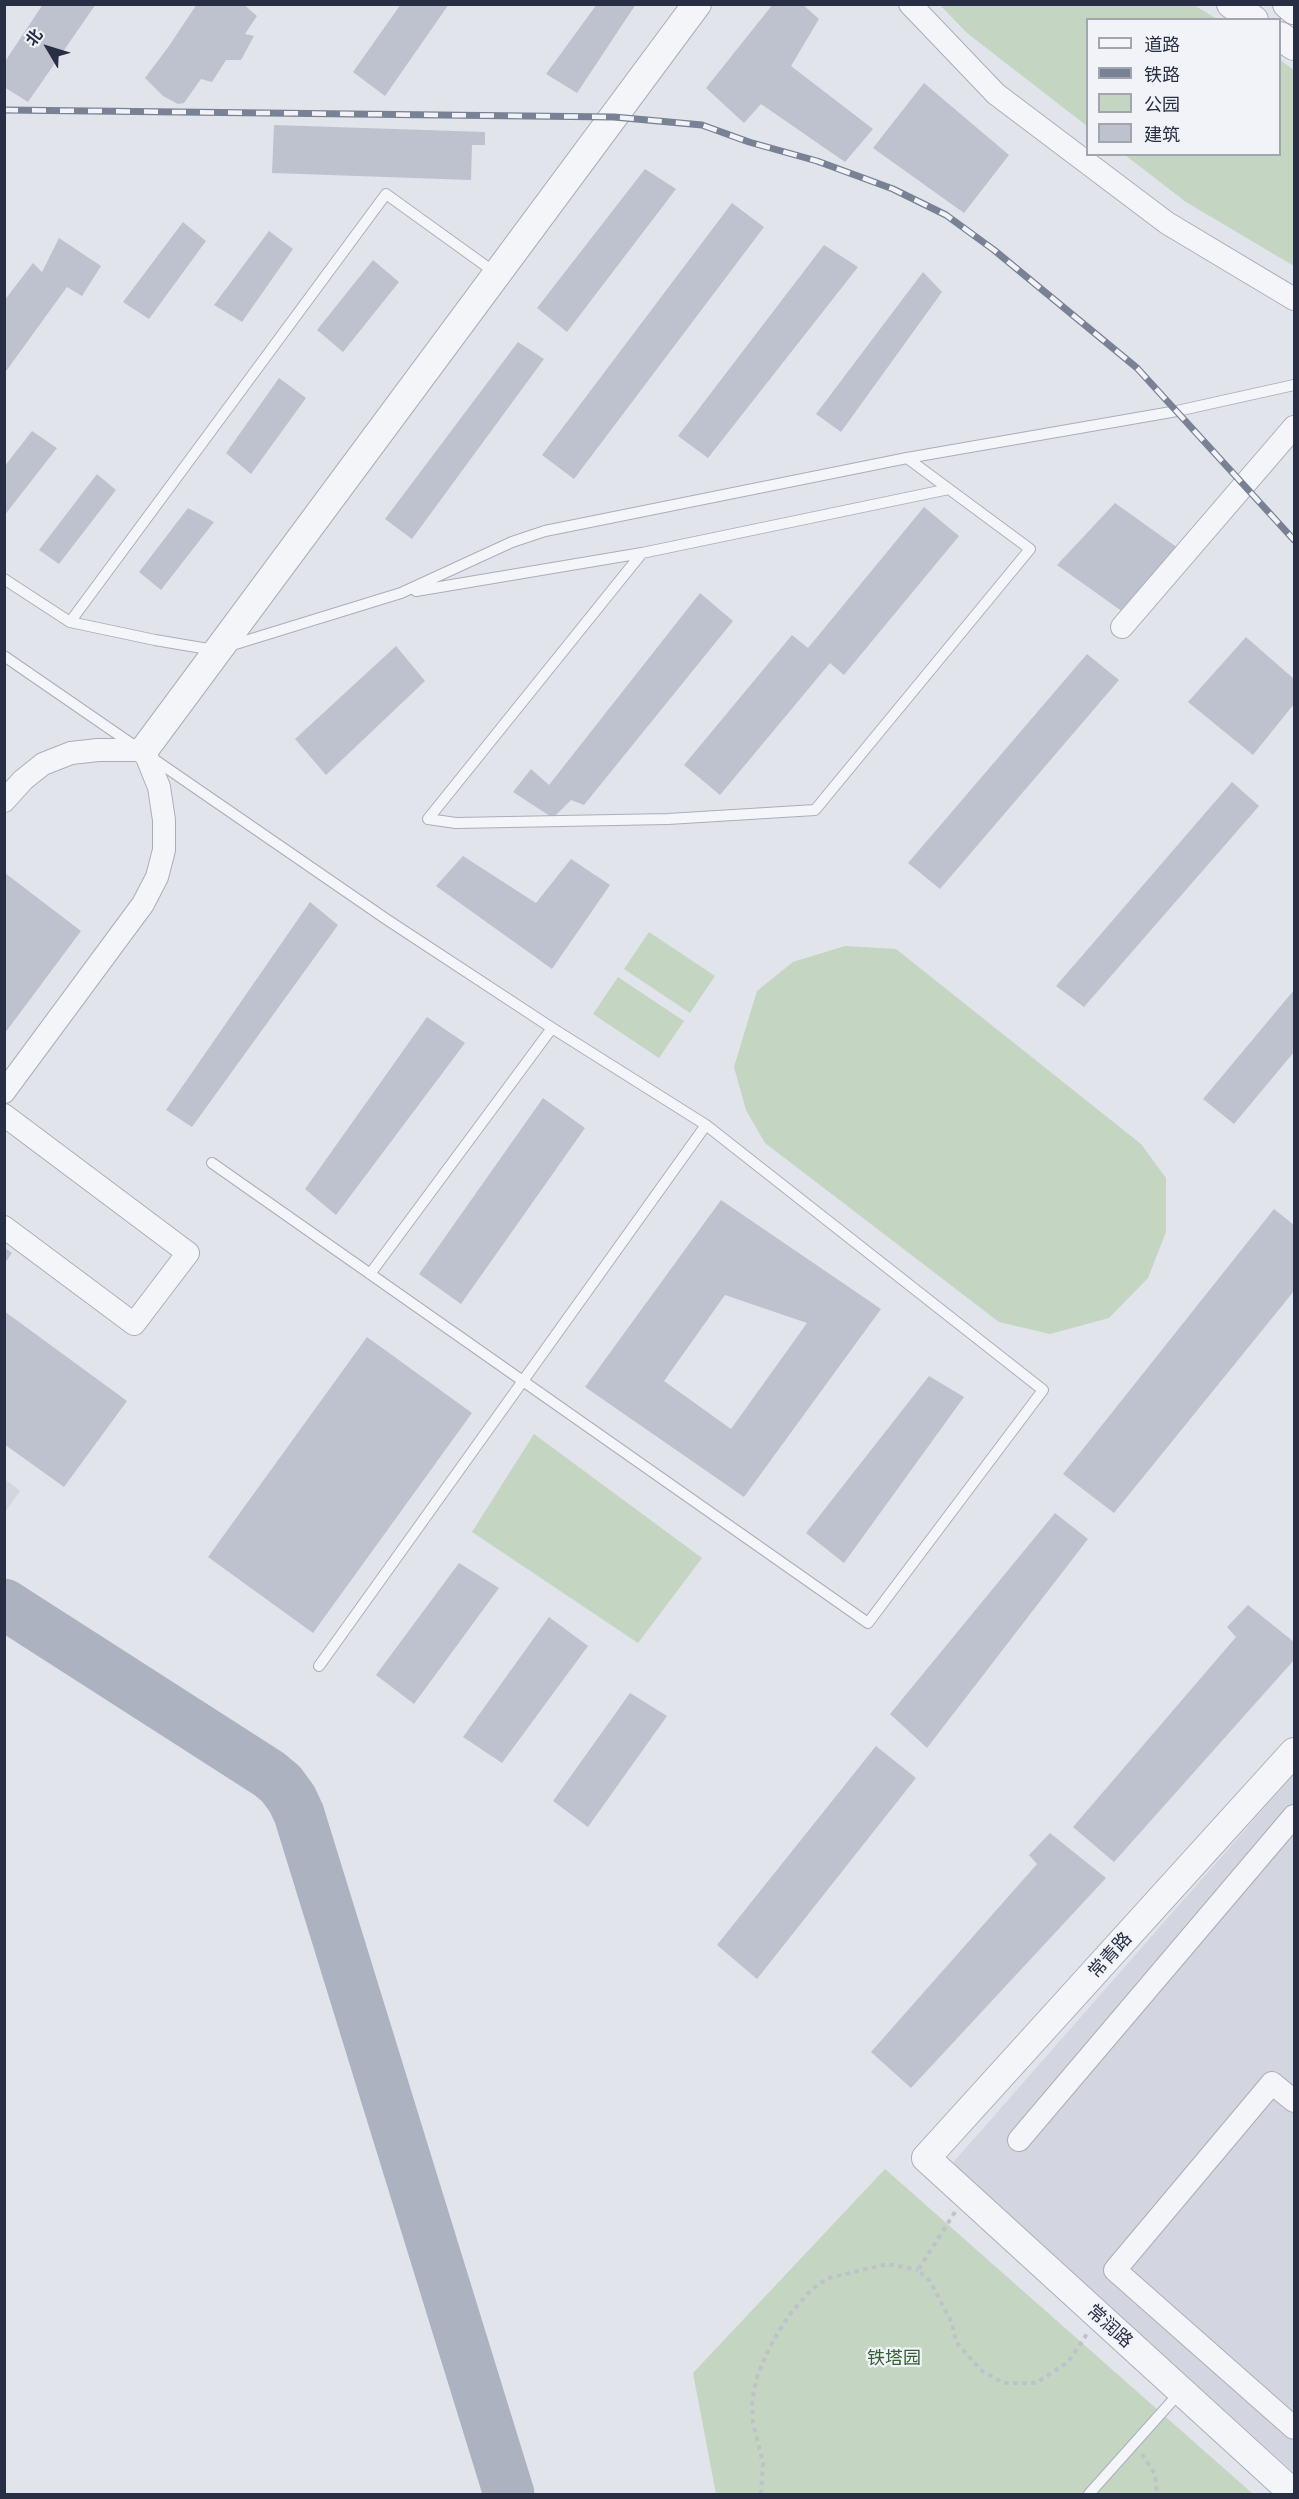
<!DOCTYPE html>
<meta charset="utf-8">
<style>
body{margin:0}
#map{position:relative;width:1299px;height:2499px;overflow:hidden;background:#e1e4eb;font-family:Ubuntu,"Noto Sans SC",sans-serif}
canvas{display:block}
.frame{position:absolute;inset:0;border:6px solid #282f44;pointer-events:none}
.legend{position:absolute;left:1086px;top:18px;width:195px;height:138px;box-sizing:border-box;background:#f1f3f8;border:2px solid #a1a5b0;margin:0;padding:8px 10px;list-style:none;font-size:18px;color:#282f44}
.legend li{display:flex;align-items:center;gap:12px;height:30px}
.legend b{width:30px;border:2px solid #a1a5b0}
.north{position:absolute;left:18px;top:18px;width:60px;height:60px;-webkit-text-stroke:4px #f1f3f8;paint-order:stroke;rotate:308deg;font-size:16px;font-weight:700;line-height:24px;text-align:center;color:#282f44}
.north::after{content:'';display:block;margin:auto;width:21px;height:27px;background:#282f44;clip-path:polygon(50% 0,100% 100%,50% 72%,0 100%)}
</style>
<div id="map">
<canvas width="1299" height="2499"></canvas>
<div class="frame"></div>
<ul class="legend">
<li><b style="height:8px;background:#f4f5f9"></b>道路</li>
<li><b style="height:8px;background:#798195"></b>铁路</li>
<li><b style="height:16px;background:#c4d5c2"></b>公园</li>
<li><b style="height:16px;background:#bec2ce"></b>建筑</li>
</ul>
<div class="north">北</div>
</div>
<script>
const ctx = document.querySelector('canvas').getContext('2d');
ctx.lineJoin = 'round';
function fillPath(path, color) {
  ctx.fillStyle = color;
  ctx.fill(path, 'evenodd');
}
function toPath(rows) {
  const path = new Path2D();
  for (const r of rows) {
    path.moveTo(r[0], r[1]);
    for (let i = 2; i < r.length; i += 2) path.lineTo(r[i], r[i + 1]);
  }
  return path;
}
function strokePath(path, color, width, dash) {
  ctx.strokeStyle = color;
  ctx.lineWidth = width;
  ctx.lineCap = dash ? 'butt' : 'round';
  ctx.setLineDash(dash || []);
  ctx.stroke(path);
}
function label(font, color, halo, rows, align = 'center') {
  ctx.font = font + ' Ubuntu,"Noto Sans SC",sans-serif';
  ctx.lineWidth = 4.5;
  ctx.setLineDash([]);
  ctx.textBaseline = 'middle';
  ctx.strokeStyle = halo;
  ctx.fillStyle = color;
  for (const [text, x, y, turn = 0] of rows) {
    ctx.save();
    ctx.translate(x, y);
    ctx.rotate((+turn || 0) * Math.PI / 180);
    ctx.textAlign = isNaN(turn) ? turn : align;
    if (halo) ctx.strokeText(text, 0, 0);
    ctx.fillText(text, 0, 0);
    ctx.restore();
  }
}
fillPath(toPath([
 [5,1479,20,1491,5,1512],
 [1294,1774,1294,2473,950,2166]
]), '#d3d6e0');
fillPath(toPath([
 [940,5,1194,5,1217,19,1088,20,1087,126,967,33],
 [1280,60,1294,70,1294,266,1186,202,1125,155,1280,154],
 [649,932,715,976,690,1013,624,969],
 [845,946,896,949,1141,1144,1166,1178,1166,1232,1148,1278,1109,1318,1050,1334,999,1322,765,1143,746,1110,734,1067,757,991,793,962],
 [618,977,684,1021,659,1058,593,1014],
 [534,1434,702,1558,638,1643,472,1532],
 [885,2169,1253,2494,716,2494,693,2373]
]), '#c4d5c2');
strokePath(toPath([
 [4,1604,269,1774,281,1784,292,1799,299,1814,509,2494]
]), '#adb2c0', 51);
fillPath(toPath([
 [43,4,96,4,28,102,4,87,4,63],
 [197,4,243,4,257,16,245,34,254,36,241,60,226,60,212,82,201,79,184,103,178,104,163,96,145,78,169,46],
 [401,4,449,4,385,96,353,72],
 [597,4,636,4,577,93,546,74],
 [773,4,802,4,819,19,791,66,873,129,845,162,761,104,744,123,706,88],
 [924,83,1009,155,964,213,873,148],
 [274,125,485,132,485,145,472,145,471,180,272,173],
 [645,169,676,189,567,332,537,308],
 [732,203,764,227,574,479,542,455],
 [183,222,206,241,149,319,123,302],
 [269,231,293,249,242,322,214,305],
 [59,238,101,266,82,296,67,287,4,374,4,301,33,263,42,272],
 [824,245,858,267,708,458,678,436],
 [373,260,399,282,343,352,317,330],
 [923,272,942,292,841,432,816,414],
 [518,342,544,359,412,539,385,519],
 [279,378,306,398,251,474,226,453],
 [32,431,57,448,4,516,4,467],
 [97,474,116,490,59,564,39,550],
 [1115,503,1178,548,1123,612,1057,565],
 [924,507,959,536,844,675,830,663,720,795,684,765,792,635,808,648],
 [188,508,214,522,161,590,139,572],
 [700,593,733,621,584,805,571,800,553,818,513,792,531,769,549,785],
 [1246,637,1294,679,1294,704,1253,755,1188,702],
 [396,646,425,681,326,775,295,739],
 [1087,654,1119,680,940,889,908,863],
 [1232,782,1259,806,1084,1007,1056,986],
 [463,856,536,903,571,859,610,885,552,969,436,886],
 [5,873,81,931,5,1033],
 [310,902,338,925,192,1127,166,1110],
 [1294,990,1294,1052,1234,1124,1203,1099],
 [427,1017,465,1043,336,1215,305,1189],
 [543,1098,585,1128,461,1304,419,1274],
 [721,1200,881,1309,744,1497,585,1387],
 [725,1295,807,1323,731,1429,664,1381],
 [1274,1209,1294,1225,1294,1291,1114,1513,1063,1474],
 [5,1248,12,1253,5,1263],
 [4,1311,127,1401,64,1487,4,1444],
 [367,1337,472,1413,313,1633,208,1557],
 [929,1376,964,1397,844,1563,806,1533],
 [1055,1513,1088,1539,927,1748,890,1714],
 [459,1563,499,1588,414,1704,376,1675],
 [1248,1605,1294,1642,1294,1660,1114,1862,1073,1827,1236,1637,1227,1627],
 [549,1617,588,1646,502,1763,463,1737],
 [630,1693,667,1716,588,1827,553,1801],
 [876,1746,916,1778,757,1979,717,1945],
 [1050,1833,1106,1878,911,2088,871,2052,1037,1864,1029,1855]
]), '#bec2ce');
const service = toPath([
 [642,553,949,489],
 [4,579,70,622],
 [416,591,642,553,428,819,456,823,668,819,815,810,1030,549,907,458],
 [229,646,401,593,512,542,545,531,907,458,1177,411,1294,385],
 [214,650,155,640,70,622,386,194,497,274],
 [4,656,386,919,552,1028,706,1125,1043,1390,868,1623,212,1163],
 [370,1274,552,1028],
 [319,1666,706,1125],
 [1089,2494,1181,2391]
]);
const minor = toPath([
 [910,4,996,94,1167,223,1294,299],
 [1122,627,1294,427],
 [4,801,23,780,43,764,71,753,98,750,144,750,159,787,164,820,164,850,157,877,143,904,4,1092],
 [4,1115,188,1253,134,1324,4,1227],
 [1294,2101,1272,2083,1115,2270,1294,2428],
 [1019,2140,1294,1816]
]);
const tertiary = toPath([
 [1231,4,1254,20],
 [1287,4,1294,10],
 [1280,36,1294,46],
 [144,750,697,4],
 [1294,2494,926,2158,1294,1752]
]);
strokePath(service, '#aaaeb9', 12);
strokePath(minor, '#aaaeb9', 24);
strokePath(tertiary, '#aaaeb9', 30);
strokePath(toPath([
 [955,2212,918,2270,930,2281,952,2323,956,2342,982,2371,1004,2383,1036,2383,1068,2362,1087,2334],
 [1142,2454,1155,2474,1157,2494],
 [761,2494,763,2463,753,2423,752,2400,758,2373,773,2341,790,2314,810,2291,828,2278,888,2264,918,2270]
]), '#bfc2ca', 4, [4.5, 4.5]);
strokePath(service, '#f4f5f9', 10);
strokePath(minor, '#f4f5f9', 22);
strokePath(tertiary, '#f4f5f9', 28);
const rail = toPath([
 [4,110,614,117,702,125,749,142,817,161,893,189,946,215,994,250,1137,368,1294,540]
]);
strokePath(rail, '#798195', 7);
strokePath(rail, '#f1f3f8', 4.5, [14]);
label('18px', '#282f44', '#f1f3f8', [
 ["常青路",1110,1955,-48],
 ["常润路",1110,2326,42]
]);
label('18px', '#376034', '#f1f3f8', [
 ["铁塔园",894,2358]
]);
</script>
